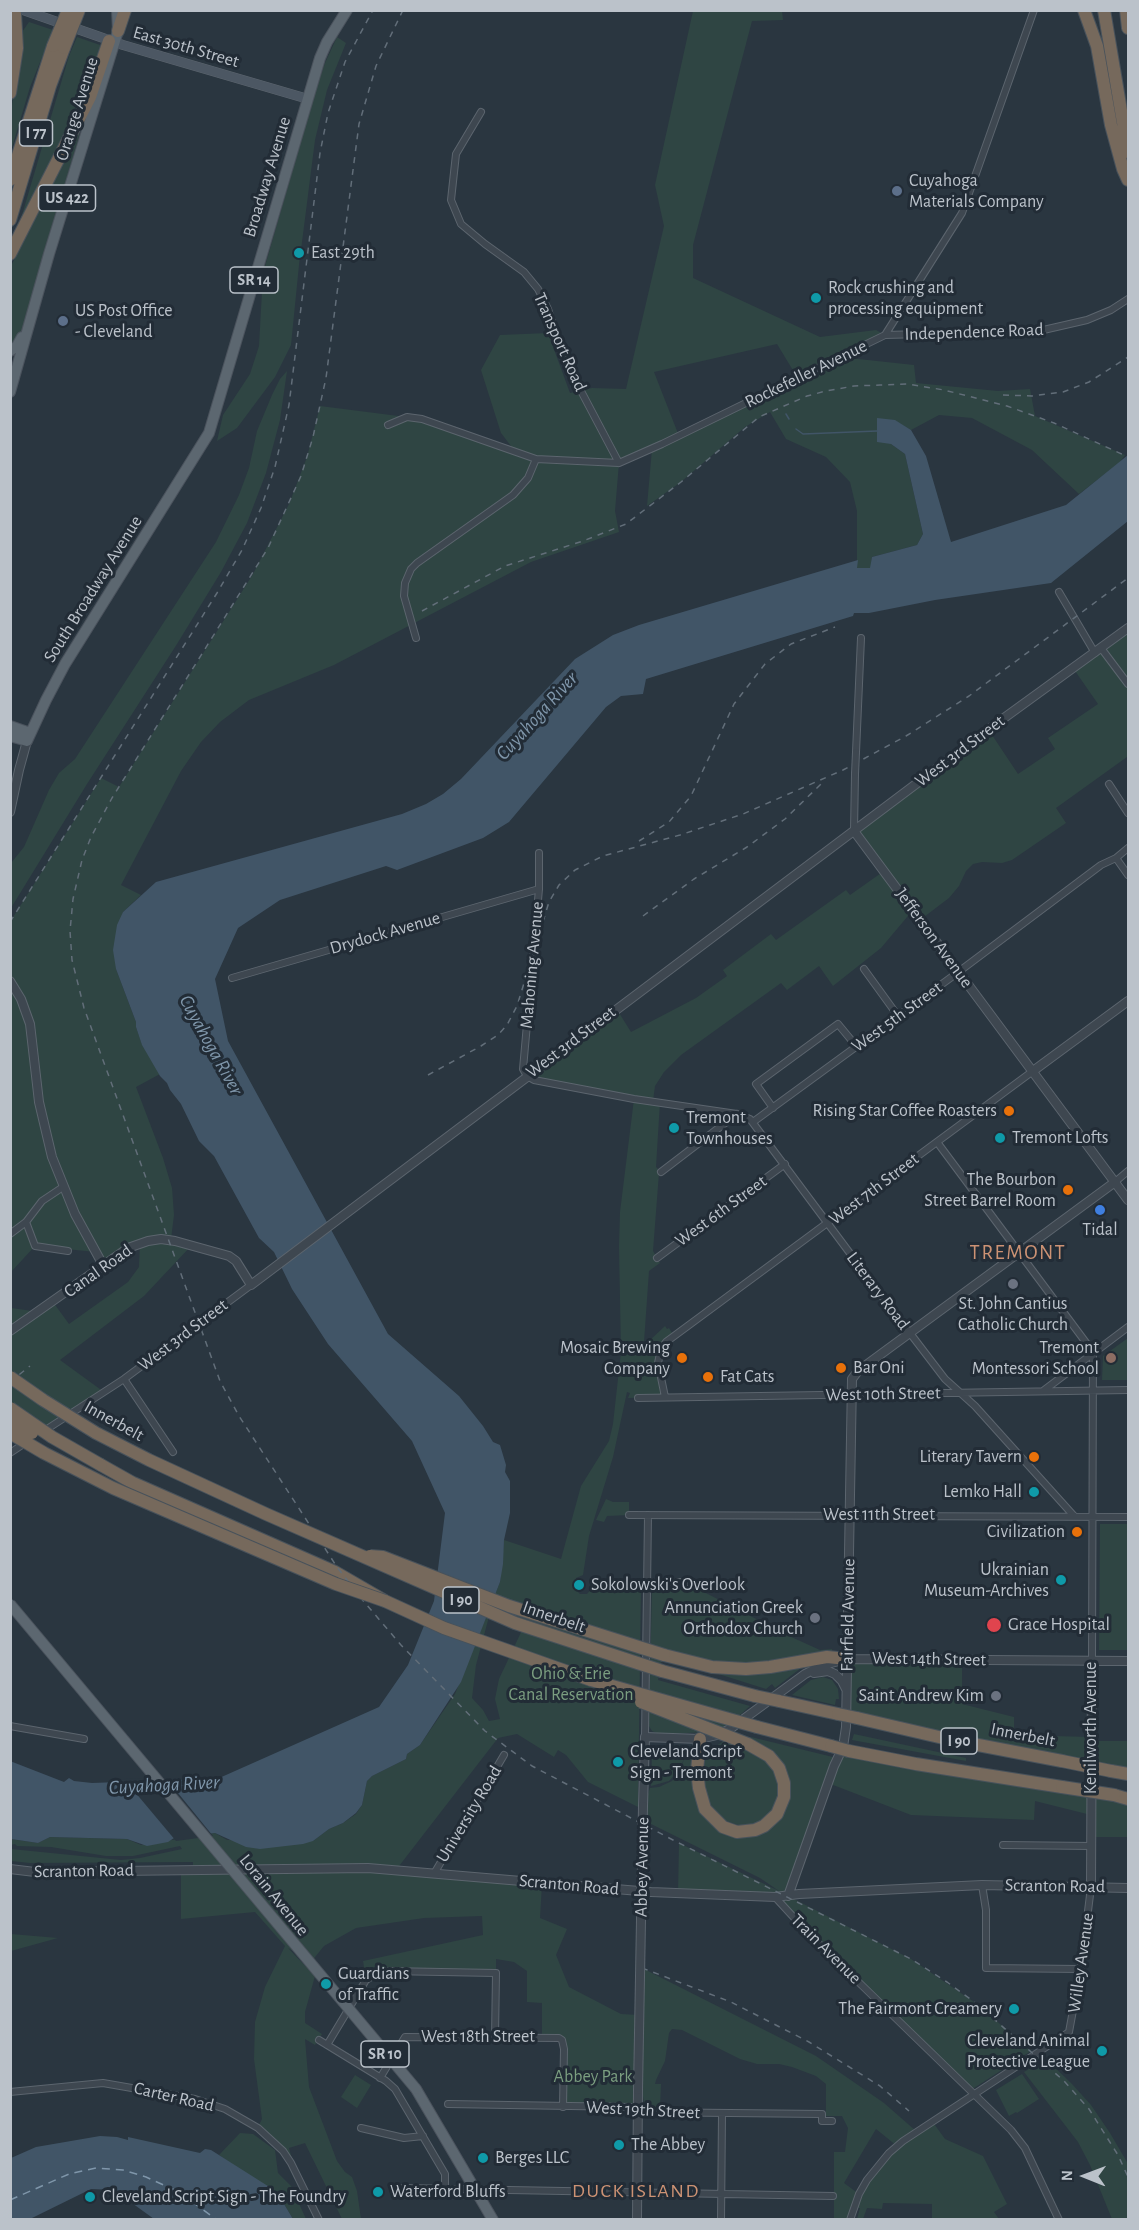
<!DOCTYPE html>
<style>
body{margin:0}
#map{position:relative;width:1139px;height:2230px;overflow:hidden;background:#2a3640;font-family:"Alegreya Sans",sans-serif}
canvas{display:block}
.frame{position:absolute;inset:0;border:12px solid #bbc2ca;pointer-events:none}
.north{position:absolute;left:1055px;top:2146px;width:60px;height:60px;-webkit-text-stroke:4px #222c36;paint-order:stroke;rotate:271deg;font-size:16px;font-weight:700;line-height:24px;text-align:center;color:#bbc2ca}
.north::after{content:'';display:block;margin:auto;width:21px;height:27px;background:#bbc2ca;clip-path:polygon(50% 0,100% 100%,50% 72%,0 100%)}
</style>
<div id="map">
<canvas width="1139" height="2230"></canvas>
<div class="frame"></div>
<div class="north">N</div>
</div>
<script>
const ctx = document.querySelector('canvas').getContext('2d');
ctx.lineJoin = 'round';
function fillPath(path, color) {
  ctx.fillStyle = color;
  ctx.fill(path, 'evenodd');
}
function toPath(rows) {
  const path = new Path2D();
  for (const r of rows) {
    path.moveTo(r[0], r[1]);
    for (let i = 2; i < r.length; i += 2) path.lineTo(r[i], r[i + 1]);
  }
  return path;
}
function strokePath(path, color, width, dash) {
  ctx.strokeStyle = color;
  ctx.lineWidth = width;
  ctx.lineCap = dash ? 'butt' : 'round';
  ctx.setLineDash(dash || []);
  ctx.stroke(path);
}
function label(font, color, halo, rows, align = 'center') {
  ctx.font = font + ' "Alegreya Sans",sans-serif';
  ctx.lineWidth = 6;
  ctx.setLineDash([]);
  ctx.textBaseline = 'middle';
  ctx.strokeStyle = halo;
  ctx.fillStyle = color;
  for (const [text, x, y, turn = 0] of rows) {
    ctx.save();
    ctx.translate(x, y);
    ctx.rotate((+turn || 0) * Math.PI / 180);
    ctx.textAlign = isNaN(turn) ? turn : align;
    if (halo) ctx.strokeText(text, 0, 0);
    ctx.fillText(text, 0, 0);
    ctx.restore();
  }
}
fillPath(toPath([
 [693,11,782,11,783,20,752,21,693,245,693,278,820,337,876,330,885,335,840,357,914,365,916,383,998,391,1030,389,1035,416,1125,455,1119,463,1079,494,1032,450,972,418,939,415,911,430,895,421,891,444,905,454,923,534,917,545,872,557,871,568,857,568,857,511,850,482,826,457,786,439,770,412,745,427,681,482,647,506,652,449,619,463,615,511,619,532,531,562,334,665,249,700,220,722,201,742,181,771,121,885,141,895,123,912,116,969,136,1022,136,1027,142,1044,160,1074,136,1087,163,1158,172,1188,174,1215,171,1239,191,1246,144,1296,60,1360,104,1392,27,1442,11,1433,11,1308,40,1312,53,1302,69,1324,128,1282,139,1267,140,1243,103,1265,96,1252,35,1246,11,1272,10,922,101,778,119,787,253,574,289,504,307,457,320,406,422,419,514,450,501,433,481,370,500,335,548,333,570,393,592,388,626,389,664,226,655,185],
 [777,344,797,377,679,436,654,372],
 [29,22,53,30,30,87,11,151,11,112,22,32],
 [77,37,103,46,99,70,19,225,69,56],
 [337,37,346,43,327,90,315,140,301,250,298,250,297,255,300,255,291,345,275,377,237,428,217,441,223,415,250,374,259,346,263,273,315,92,325,63],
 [77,133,80,133,23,327,19,338,11,347,11,266],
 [287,371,280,420,266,473,247,523,221,572,177,644,87,784,11,908,11,863,24,847,49,790,59,773,75,759,216,542,239,495,249,468,257,431,272,395,280,379],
 [1128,628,1128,758,1127,757,1056,808,1066,823,1012,860,1002,863,982,862,973,864,966,871,959,886,949,898,920,920,913,910,881,948,833,986,819,966,787,990,781,983,681,1055,664,1072,655,1086,653,1101,660,1102,656,1167,661,1172,659,1173,653,1251,660,1263,649,1271,644,1342,648,1342,665,1326,667,1329,669,1328,674,1336,659,1356,665,1397,628,1398,630,1393,627,1392,613,1457,589,1536,583,1575,576,1578,577,1591,580,1594,587,1594,595,1585,636,1585,641,1587,638,1807,588,1782,566,1755,558,1750,554,1757,517,1734,498,1738,396,1870,542,1884,540,1918,567,1929,556,1955,569,1987,621,2014,639,2015,642,1968,816,2056,884,2103,916,2131,932,2121,945,2139,983,2156,1007,2204,994,2212,999,2219,932,2219,932,2204,883,2203,882,2209,867,2208,863,2219,857,2219,860,2208,853,2208,850,2219,834,2219,834,2152,845,2152,848,2128,842,2116,826,2116,826,2084,816,2076,792,2067,779,2064,757,2064,740,2059,682,2030,672,2029,669,2033,665,2061,656,2080,655,2084,661,2084,660,2109,645,2109,642,2090,638,2112,631,2107,563,2107,562,2040,542,2038,542,2003,527,2002,527,1971,514,1962,496,1959,496,1973,387,1971,366,1980,363,1961,483,1935,482,1916,424,1918,356,1928,324,1946,311,1962,288,1948,315,1976,305,2012,305,2023,322,2034,315,2045,305,2039,309,2087,337,2161,345,2172,352,2177,357,2191,361,2219,342,2219,305,2143,289,2148,293,2163,259,2125,262,2119,254,2059,255,2022,265,1987,285,1946,255,1912,181,1919,181,1869,193,1869,193,1862,30,1863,11,1861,11,1849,121,1860,140,1858,182,1849,180,1846,133,1856,106,1856,51,1847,17,1846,15,1844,11,1845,11,1839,38,1843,50,1837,127,1839,141,1845,215,1833,227,1840,313,1841,329,1829,343,1823,356,1814,362,1805,367,1781,372,1776,406,1759,407,1754,420,1745,455,1694,500,1582,504,1540,561,1559,581,1486,609,1441,613,1424,621,1352,619,1247,620,1212,634,1099,527,1076,616,1008,631,1032,696,998,727,976,723,970,771,934,776,940,846,890,850,895,884,871,854,831,988,729,1018,774,1055,749,1048,738,1098,704,1073,668],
 [490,1613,524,1626,499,1679,495,1699,500,1719,489,1721,483,1710,472,1698,476,1665],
 [876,2129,897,2146,859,2194,844,2183],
 [1128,1338,1128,1380,1102,1380,1103,1356],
 [606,1499,613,1502,629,1502,629,1515,607,1516,604,1522,596,1520],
 [1100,1524,1128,1524,1128,1650,1099,1650],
 [652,1587,702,1587,702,1591,789,1636,820,1650,832,1649,832,1651,769,1663,733,1665,663,1652,658,1680,750,1706,731,1723,715,1732,659,1734,652,1731,649,1726],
 [847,1659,962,1660,962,1704,1014,1717,1014,1735,1091,1737,1091,1741,1128,1741,1128,1774,847,1716],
 [801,1668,775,1688,772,1684,766,1689,712,1672],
 [823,1677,832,1680,838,1689,839,1699,836,1699,835,1705,792,1695,811,1680],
 [854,1734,966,1758,966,1761,852,1740],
 [751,1737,837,1758,842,1749,1128,1799,1128,1837,1091,1837,1091,1815,1035,1801,1034,1820,911,1815,828,1783,788,1896,911,1959,977,2004,1031,2051,971,2090,775,1898,678,1894,679,1843,779,1891,760,1878,645,1821,647,1797,650,1788,659,1787,672,1781,679,1773,686,1754,691,1747,699,1746,705,1809,737,1832,777,1814,783,1775,748,1744],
 [724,1741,754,1754,766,1761,774,1771,778,1786,778,1797,774,1809,765,1819,757,1823,741,1826,726,1821,713,1810,709,1802,705,1787,705,1751,706,1749,711,1749],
 [670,1745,687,1746,688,1748,680,1769,669,1781,651,1786,652,1753,659,1746],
 [10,1934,11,1934,58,1938,11,1951],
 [1046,2059,1072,2084,1091,2105,1110,2133,1127,2162,1128,2162,1128,2219,1112,2219,1090,2165,1078,2142,1024,2072],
 [1022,2074,1039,2099,1017,2113,1016,2112,1009,2116,996,2090],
 [355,2075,371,2085,357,2108,341,2097],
 [240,2133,253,2134,275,2150,278,2173,291,2186,306,2219,293,2219,281,2199,219,2155]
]), '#2f4543');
fillPath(toPath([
 [877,418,895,420,911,430,926,456,951,542,1066,505,1128,455,1128,521,1051,583,935,600,869,613,854,613,853,616,646,679,643,694,621,696,606,707,509,822,483,838,397,870,386,866,280,900,238,928,215,979,228,1041,388,1334,459,1396,483,1426,493,1442,500,1445,506,1465,505,1472,510,1481,510,1513,504,1540,503,1564,500,1582,461,1682,420,1745,407,1754,406,1759,372,1776,367,1781,362,1805,356,1813,343,1823,329,1829,313,1841,303,1844,260,1849,246,1847,215,1833,174,1838,168,1842,147,1846,127,1839,50,1837,38,1843,11,1839,10,1761,64,1782,69,1778,74,1781,92,1783,172,1780,177,1778,187,1782,217,1779,379,1707,408,1665,434,1601,445,1513,412,1441,328,1344,292,1289,274,1252,259,1238,214,1156,199,1141,181,1104,170,1090,167,1083,160,1076,142,1045,136,1027,136,1022,116,969,113,950,117,925,123,912,156,882,402,814,426,804,443,794,461,779,575,659,613,635,639,625,858,560,857,568,870,568,872,557,917,545,923,534,905,454,891,444,877,442],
 [100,2136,117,2137,128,2140,128,2137,200,2153,205,2149,211,2150,271,2188,281,2199,293,2219,154,2219,114,2190,91,2189,30,2219,11,2219,11,2158,36,2147]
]), '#415567');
fillPath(toPath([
 [165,1777,213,1836,176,1841,124,1779]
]), '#2a3640');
strokePath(toPath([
 [786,414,789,419],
 [796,429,803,434,877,431]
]), '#415567', 1.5);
strokePath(toPath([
 [10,2200,69,2174,96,2168,123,2170,146,2177,179,2192,217,2220]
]), '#7f96aa', 1.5, [8, 6]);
const minor = toPath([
 [481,112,456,154,451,200,461,224,485,244,524,272,538,289,548,309,562,355,619,463],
 [885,335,1039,331,1087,320,1111,310,1128,299],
 [388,425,407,417,422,419,536,459,619,463,662,444,885,335,962,213,1034,10],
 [1059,592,1095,653],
 [416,638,404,596,405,583,411,569,417,563,513,495,528,478,536,459],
 [1101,648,1128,684],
 [856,752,861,638],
 [1109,784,1128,813],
 [854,831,855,774],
 [539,853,539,889,523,1069,527,1076,534,1080,634,1099,737,1114,750,1119,887,1303,945,1379,975,1406,1074,1516],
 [1116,858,1128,875],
 [864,969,898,1016],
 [232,978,539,889],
 [773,1108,756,1084,838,1024,857,1047],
 [753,1122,953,976,1101,865,1116,858,1128,848],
 [937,1142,1093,1352,1092,1661],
 [661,1172,737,1114],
 [1115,1182,1128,1171],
 [26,1222,35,1246,68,1251],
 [10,1234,26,1222,42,1201,63,1187],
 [657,1258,785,1164],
 [124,1379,173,1452],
 [1043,1391,1128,1327],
 [665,1397,658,1363,661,1349,666,1342,1033,1071],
 [638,1398,1128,1390],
 [44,1431,124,1379,251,1285],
 [10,1453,25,1443],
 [629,1515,1128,1517],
 [647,1582,694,1582],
 [10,1726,84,1739],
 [645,1737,648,1515],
 [1003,1845,1092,1846],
 [435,1872,504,1755],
 [982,1885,986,1910,986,1968,1080,1969],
 [775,1897,810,1935,1011,2130,1025,2148,1059,2220],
 [319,2040,386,2081,395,2089,445,2174,445,2189],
 [327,2045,366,1980,376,1974,387,1971,496,1973,495,2038],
 [380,2078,405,2037,559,2038,562,2040,564,2049,563,2107],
 [10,2092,103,2083,195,2099,225,2109,258,2128,283,2151,291,2163,319,2220],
 [448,2104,631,2107,638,2112,822,2114,822,2121,832,2121],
 [361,2128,404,2138,423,2136],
 [401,2188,833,2196],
 [721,2220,722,2114],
 [850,2220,859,2194,867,2180,889,2153,903,2141,1069,2032,1081,1967,1091,1887]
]);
const tertiary = toPath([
 [10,812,19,770,27,741],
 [854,831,1128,1200],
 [10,981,21,999,30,1024,39,1102,52,1157,75,1214,103,1265],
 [1033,1071,1128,1001],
 [10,1331,128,1248,148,1241,161,1239,175,1241,229,1256,236,1261,251,1285,993,726,1128,628],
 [814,1673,828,1671,835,1674,842,1681,846,1689],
 [643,1806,645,1737,700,1739,717,1735,730,1729,805,1674,823,1665,847,1659,1128,1661],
 [10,1869,35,1872,368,1868,651,1892,775,1897,799,1894,982,1885,1128,1888],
 [1091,1887,1092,1661],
 [788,1896,834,1766,843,1747,846,1727,852,1379,858,1371,1115,1182],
 [637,2220,638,2090]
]);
const secondary = toPath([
 [23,10,123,45,308,99]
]);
const primary = toPath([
 [10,351,17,346,22,337],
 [10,392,49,254,118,31,117,10],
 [10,726,30,733],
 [10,736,27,741,46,700,65,664,209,433,320,58,327,42,347,10],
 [416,2089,493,2220]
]);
const motorway = toPath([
 [1084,10,1097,46,1111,125,1123,169,1128,180],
 [1104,10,1128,152],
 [1126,10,1128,28],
 [118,31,125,10],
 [10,93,17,48,15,14],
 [10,180,53,46],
 [10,220,50,86,64,48],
 [10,254,90,97,109,41],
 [101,1465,133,1483,335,1572,385,1601,444,1628,591,1680],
 [664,1655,712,1667,746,1669,770,1667,827,1657,847,1659],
 [662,1671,755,1696],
 [779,1701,838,1714],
 [857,1718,952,1740,1062,1761],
 [757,1727,831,1746],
 [700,1739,697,1771,699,1788,705,1809,723,1827,737,1832,755,1830,764,1826,777,1814,784,1797,784,1783,779,1768,769,1756,748,1744],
 [849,1751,916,1764,1062,1787],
 [1111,1771,1128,1774],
 [1114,1795,1128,1799]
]);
strokePath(minor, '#5c656e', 8);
strokePath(tertiary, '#5c656e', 10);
strokePath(secondary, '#5c656e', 10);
strokePath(primary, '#4b535d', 12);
strokePath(motorway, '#48525b', 14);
strokePath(minor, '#3e4750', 6);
strokePath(tertiary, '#3e4750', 8);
strokePath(secondary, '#4c5763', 9);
strokePath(primary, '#5c6770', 10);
strokePath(motorway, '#76695c', 12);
strokePath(toPath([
 [403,10,376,66,359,124,326,378,313,437,301,476,268,548,112,798,91,837,82,860,73,899,70,931,72,960,84,1008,220,1381,239,1416,337,1567,360,1597,401,1645,485,1731,532,1766,673,1840,911,1959,947,1982,977,2004,1064,2081,1089,2109,1118,2155,1128,2177],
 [1003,395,1032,396,1063,392,1089,382,1128,357],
 [422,611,505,566,583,541,626,524,681,482,759,417,807,396,826,391,854,386,880,385,908,384,944,390,1007,406,1054,423,1128,457],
 [639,841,669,822,691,796,734,704,765,664,791,644,835,627],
 [643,916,694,879,747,847,785,819,821,784],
 [10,922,217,593,242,550,261,508,275,467,289,405,320,153,328,113,345,62,373,10],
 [428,1075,481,1046,498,1035,507,1025,517,1006,549,902,559,885,575,870,603,856,680,835,743,814,843,770,906,736,969,696,1128,578],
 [10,1382,30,1366],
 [642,1968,731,2002,809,2042,880,2086,909,2111]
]), '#626e79', 1.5, [6, 6]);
const minorBridge = toPath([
 [855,774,856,752]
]);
const tertiaryBridge = toPath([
 [638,2090,643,1806]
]);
const primaryBridge = toPath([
 [10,1604,416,2089]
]);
const motorwayBridge = toPath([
 [53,46,68,10],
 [64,48,79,10],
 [10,1377,43,1400,96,1433,149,1460,266,1514,515,1623,662,1671],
 [10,1408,52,1437,101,1465],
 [10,1419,32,1433],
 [10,1433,44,1453,113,1488,336,1584,385,1601],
 [370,1556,383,1557,509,1606,664,1655],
 [591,1680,757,1727],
 [755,1696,779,1701],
 [641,1702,748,1744],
 [838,1714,857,1718],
 [831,1746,849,1751],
 [1062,1761,1111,1771],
 [1062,1787,1114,1795]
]);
strokePath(minorBridge, '#5c656e', 8, []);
strokePath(tertiaryBridge, '#5c656e', 10, []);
strokePath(primaryBridge, '#4b535d', 12, []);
strokePath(motorwayBridge, '#48525b', 14, []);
strokePath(minorBridge, '#3e4750', 6);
strokePath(tertiaryBridge, '#3e4750', 8);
strokePath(primaryBridge, '#5c6770', 10);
strokePath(motorwayBridge, '#76695c', 12);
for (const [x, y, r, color] of [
 [897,191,6,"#5c6f8a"],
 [299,253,6,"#0f9aa8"],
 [816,298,6,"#0f9aa8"],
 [63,321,6,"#5c6f8a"],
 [1009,1111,6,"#e8710a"],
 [674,1128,6,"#0f9aa8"],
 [1000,1138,6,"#0f9aa8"],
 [1068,1190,6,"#e8710a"],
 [1100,1210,6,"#3f7fe0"],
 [1013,1284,6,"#6b7280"],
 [682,1358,6,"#e8710a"],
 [1111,1358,6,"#8d6e63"],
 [841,1368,6,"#e8710a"],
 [708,1377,6,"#e8710a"],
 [1034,1457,6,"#e8710a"],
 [1034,1492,6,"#0f9aa8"],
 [1077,1532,6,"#e8710a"],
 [1061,1580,6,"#0f9aa8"],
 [579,1585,6,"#0f9aa8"],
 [815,1618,6,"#6b7280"],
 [994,1625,8,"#e0444e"],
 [996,1696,6,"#6b7280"],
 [618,1762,6,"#0f9aa8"],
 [326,1984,6,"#0f9aa8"],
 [1014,2009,6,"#0f9aa8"],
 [1102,2051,6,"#0f9aa8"],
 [619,2145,6,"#0f9aa8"],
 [483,2158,6,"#0f9aa8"],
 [378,2192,6,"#0f9aa8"],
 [90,2197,6,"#0f9aa8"]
]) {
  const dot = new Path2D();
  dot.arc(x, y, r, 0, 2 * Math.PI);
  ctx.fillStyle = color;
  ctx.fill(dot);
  strokePath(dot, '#222c36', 2);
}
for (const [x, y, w] of [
 [36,133,33],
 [67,198,57],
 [254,280,48],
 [461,1600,36],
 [959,1741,36],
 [385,2054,48]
]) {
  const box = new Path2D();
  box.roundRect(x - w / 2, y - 13, w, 26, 4.5);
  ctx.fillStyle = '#222c36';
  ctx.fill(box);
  strokePath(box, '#bbc2ca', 1.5);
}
label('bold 16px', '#bbc2ca', null, [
 ["I 77",36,133],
 ["US 422",67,198],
 ["SR 14",254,280],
 ["I 90",461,1600],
 ["I 90",959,1741],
 ["SR 10",385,2054]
]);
label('18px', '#bbc2ca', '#222c36', [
 ["East 30th Street",186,47,16],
 ["Orange Avenue",77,109,-73],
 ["Broadway Avenue",267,177,-73],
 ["Independence Road",974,332,-2],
 ["Transport Road",560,342,66],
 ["Rockefeller Avenue",806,374,-26],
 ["South Broadway Avenue",93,589,-58],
 ["West 3rd Street",960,751,-37],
 ["Drydock Avenue",385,933,-16],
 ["Jefferson Avenue",934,938,54],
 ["Mahoning Avenue",532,965,-85],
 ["West 5th Street",897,1017,-36],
 ["West 3rd Street",571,1042,-37],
 ["West 7th Street",874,1189,-37],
 ["West 6th Street",721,1211,-36],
 ["Canal Road",98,1271,-35],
 ["Literary Road",878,1291,53],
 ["West 3rd Street",183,1335,-37],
 ["West 10th Street",883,1394,-1],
 ["Innerbelt",114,1421,29],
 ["West 11th Street",879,1515],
 ["Fairfield Avenue",848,1615,-89],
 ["Innerbelt",554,1617,19],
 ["West 14th Street",929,1659,1],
 ["Kenilworth Avenue",1091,1728,-90],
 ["Innerbelt",1023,1735,11],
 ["University Road",469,1814,-59],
 ["Abbey Avenue",642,1867,-89],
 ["Scranton Road",84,1871,-1],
 ["Scranton Road",569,1885,5],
 ["Scranton Road",1055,1886,1],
 ["Lorain Avenue",274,1895,51],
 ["Train Avenue",826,1949,45],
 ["Willey Avenue",1081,1963,-82],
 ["West 18th Street",478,2037],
 ["Carter Road",174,2097,13],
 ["West 19th Street",643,2110,3]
]);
label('18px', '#bbc2ca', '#222c36', [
 ["Cuyahoga",909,181],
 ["Materials Company",909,202],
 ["East 29th",311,253],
 ["Rock crushing and",828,288],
 ["processing equipment",828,309],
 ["US Post Office",75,311],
 ["- Cleveland",75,332],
 ["Rising Star Coffee Roasters",997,1111,"right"],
 ["Tremont",686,1118],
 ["Townhouses",686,1139],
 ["Tremont Lofts",1012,1138],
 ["The Bourbon",1056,1180,"right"],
 ["Street Barrel Room",1056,1201,"right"],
 ["Tidal",1100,1230,"center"],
 ["St. John Cantius",1013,1304,"center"],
 ["Catholic Church",1013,1325,"center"],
 ["Mosaic Brewing",670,1348,"right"],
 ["Company",670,1369,"right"],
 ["Tremont",1099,1348,"right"],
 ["Montessori School",1099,1369,"right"],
 ["Bar Oni",853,1368],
 ["Fat Cats",720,1377],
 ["Literary Tavern",1022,1457,"right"],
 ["Lemko Hall",1022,1492,"right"],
 ["Civilization",1065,1532,"right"],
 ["Ukrainian",1049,1570,"right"],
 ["Museum-Archives",1049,1591,"right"],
 ["Sokolowski's Overlook",591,1585],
 ["Annunciation Greek",803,1608,"right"],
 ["Orthodox Church",803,1629,"right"],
 ["Grace Hospital",1008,1625],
 ["Saint Andrew Kim",984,1696,"right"],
 ["Cleveland Script",630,1752],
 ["Sign - Tremont",630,1773],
 ["Guardians",338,1974],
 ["of Traffic",338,1995],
 ["The Fairmont Creamery",1002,2009,"right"],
 ["Cleveland Animal",1090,2041,"right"],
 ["Protective League",1090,2062,"right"],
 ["The Abbey",631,2145],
 ["Berges LLC",495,2158],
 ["Waterford Bluffs",390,2192],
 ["Cleveland Script Sign - The Foundry",102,2197]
], 'left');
label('18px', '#7b9e80', '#222c36', [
 ["Ohio & Erie",571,1674],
 ["Canal Reservation",571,1695],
 ["Abbey Park",593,2077]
]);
label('italic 20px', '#7f96aa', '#222c36', [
 ["Cuyahoga River",537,716,-48],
 ["Cuyahoga River",211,1045,61],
 ["Cuyahoga River",164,1785,-3]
]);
ctx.letterSpacing = '1.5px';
label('20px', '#cc9274', '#222c36', [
 ["DUCK ISLAND",636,2191]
]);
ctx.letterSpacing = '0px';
ctx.letterSpacing = '1.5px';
label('21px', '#cc9274', '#222c36', [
 ["TREMONT",1018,1253]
]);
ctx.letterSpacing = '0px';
</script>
